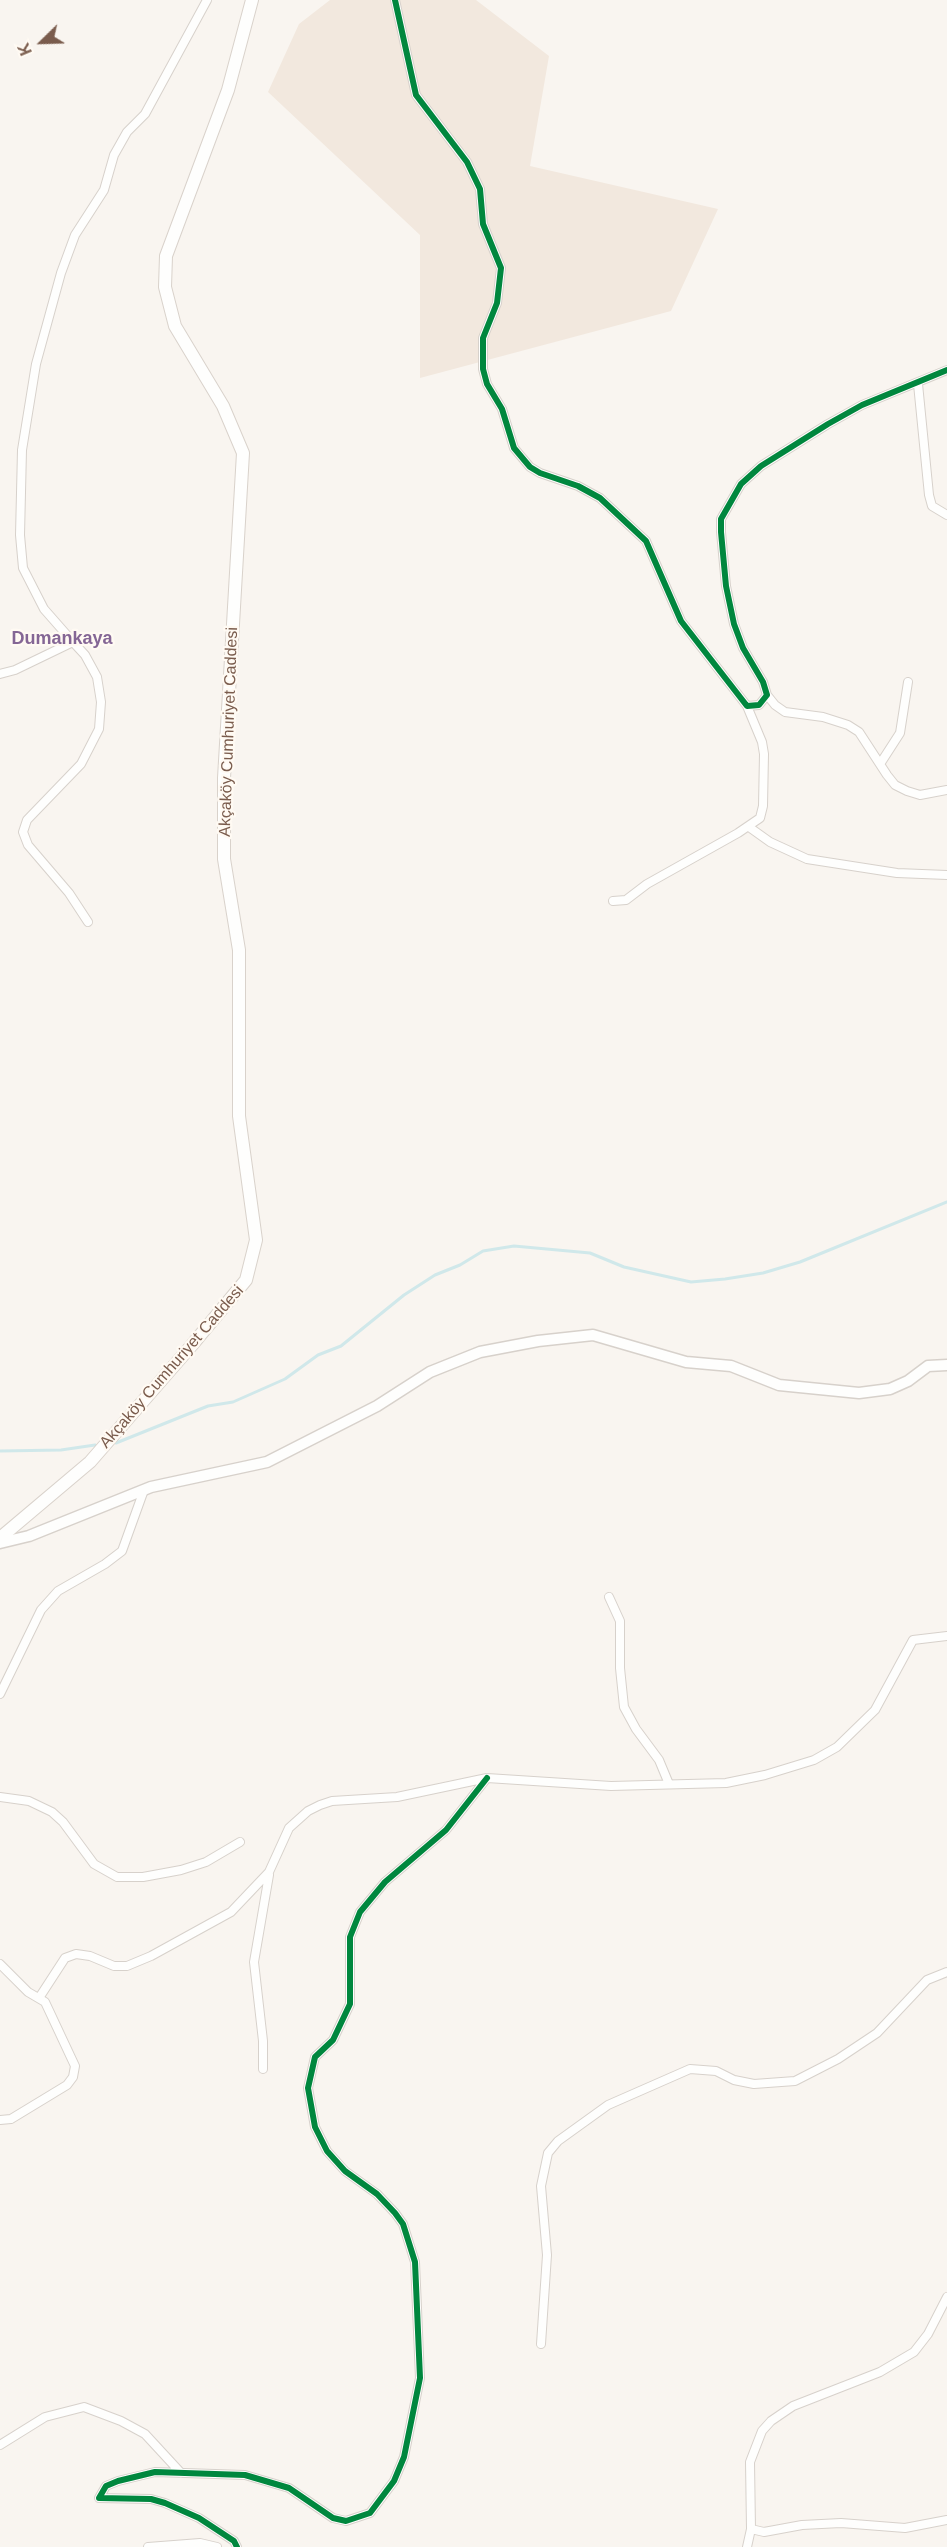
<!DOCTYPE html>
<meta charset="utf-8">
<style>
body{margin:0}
#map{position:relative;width:947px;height:2547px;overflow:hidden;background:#f9f5f0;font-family:Arial,sans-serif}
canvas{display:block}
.north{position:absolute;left:12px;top:12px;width:60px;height:60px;-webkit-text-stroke:4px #fffaf3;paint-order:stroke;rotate:247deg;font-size:16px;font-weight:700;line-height:24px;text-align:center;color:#7a5c4d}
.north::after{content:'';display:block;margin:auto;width:21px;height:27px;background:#7a5c4d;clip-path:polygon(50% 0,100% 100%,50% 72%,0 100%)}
</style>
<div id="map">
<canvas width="947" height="2547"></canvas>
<div class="north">K</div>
</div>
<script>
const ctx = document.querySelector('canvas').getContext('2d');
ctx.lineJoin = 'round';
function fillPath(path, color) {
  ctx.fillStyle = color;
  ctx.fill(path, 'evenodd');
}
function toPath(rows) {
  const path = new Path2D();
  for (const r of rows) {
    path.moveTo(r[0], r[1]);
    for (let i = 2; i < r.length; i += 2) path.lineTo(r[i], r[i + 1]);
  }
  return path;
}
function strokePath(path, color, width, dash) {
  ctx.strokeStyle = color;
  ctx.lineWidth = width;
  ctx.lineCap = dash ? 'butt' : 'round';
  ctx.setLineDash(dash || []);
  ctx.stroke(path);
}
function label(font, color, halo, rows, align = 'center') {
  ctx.font = font + ' Arial,sans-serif';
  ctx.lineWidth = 4.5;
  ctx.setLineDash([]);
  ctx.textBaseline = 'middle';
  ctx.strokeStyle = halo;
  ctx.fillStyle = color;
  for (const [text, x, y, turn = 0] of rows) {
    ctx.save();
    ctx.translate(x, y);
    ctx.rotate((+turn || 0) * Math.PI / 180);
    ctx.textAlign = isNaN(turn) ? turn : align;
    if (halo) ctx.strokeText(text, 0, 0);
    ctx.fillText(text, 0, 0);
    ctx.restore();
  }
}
fillPath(toPath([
 [330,0,476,0,549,56,530,166,718,209,671,311,420,378,420,235,268,92,299,24]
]), '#f2e8de');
strokePath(toPath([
 [116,1443,208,1406,233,1402,285,1379,318,1355,341,1346,404,1295,435,1275,460,1265,483,1251,514,1246,590,1253,624,1267,691,1282,725,1279,763,1273,800,1262,947,1202],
 [0,1451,61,1450,95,1445]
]), '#d0e8ea', 3);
const minor = toPath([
 [395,0,416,95,467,162,480,189,483,224,501,268,497,303,483,338,483,369,487,384,502,409,514,448,530,467,540,473,578,486,600,498,646,541,681,621,747,706,759,705,767,695,763,682,743,648,734,624,726,586,721,532,721,519,741,484,761,466,828,424,862,405,947,370],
 [918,384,929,495,932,506,947,515],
 [73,642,85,655,97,677,101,702,99,729,81,764,27,820,23,832,28,845,69,893,88,922],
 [0,674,15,670,73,642,44,609,23,568,20,535,22,450,36,364,61,273,75,235,104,190,114,155,127,132,145,114,207,0],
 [767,695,775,705,785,712,823,717,848,725,859,732,887,775,895,785,907,791,920,795,947,790],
 [880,764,900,733,908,682],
 [749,827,770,842,807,859,897,873,947,875],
 [613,901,626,900,647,884,738,833,760,818,763,806,764,754,762,742,747,706],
 [609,1597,620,1621,620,1668,624,1707,636,1729,659,1760,669,1784],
 [0,1694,41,1610,58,1591,105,1564,122,1551,144,1490],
 [0,1797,29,1801,52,1812,63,1822,94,1864,117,1877,143,1877,181,1870,206,1862,240,1842],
 [0,1964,28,1992,45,2002,75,2066,73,2077,67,2085,11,2119,0,2120],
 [39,1998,65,1958,76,1954,90,1956,114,1966,127,1966,151,1956,231,1912,269,1872,289,1828,308,1811,320,1805,332,1801,397,1797,487,1778,611,1786,726,1783,765,1775,814,1760,837,1747,875,1710,913,1640,947,1636],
 [263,2069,263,2041,254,1962,269,1875],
 [541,2344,547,2255,541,2186,548,2153,558,2141,608,2105,690,2069,716,2071,734,2080,754,2084,795,2081,838,2059,877,2033,927,1980,947,1972],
 [0,2445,45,2417,84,2407,121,2421,145,2434,181,2473],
 [751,2529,764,2532,802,2525,841,2523,905,2528,947,2520],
 [148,2547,200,2543,217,2547],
 [237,2547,234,2541,199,2518,165,2503,151,2499,99,2498,106,2486,118,2481,155,2472,245,2475,289,2488,333,2518,346,2521,370,2513,394,2481,404,2457,420,2378,415,2262,403,2224,395,2213,377,2194,345,2171,327,2151,315,2127,308,2088,315,2057,333,2040,350,2004,350,1937,360,1912,385,1882,446,1830,487,1778],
 [747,2547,751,2529,750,2462,762,2431,771,2421,793,2406,880,2372,914,2352,928,2334,947,2297]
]);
const tertiary = toPath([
 [0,1543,29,1536,151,1487,267,1462,377,1406,430,1372,480,1352,538,1341,593,1335,686,1362,731,1366,779,1385,859,1393,890,1389,908,1381,928,1366,947,1365]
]);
const secondary = toPath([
 [0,1538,90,1462,192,1345,246,1280,256,1240,239,1116,239,950,224,859,224,778,243,453,223,406,175,326,165,287,166,256,228,90,252,0]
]);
strokePath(minor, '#d7d1cb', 10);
strokePath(tertiary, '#d7d1cb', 13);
strokePath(secondary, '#d9d2cb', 14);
strokePath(minor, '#fefefd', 8);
strokePath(tertiary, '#fefefd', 10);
strokePath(secondary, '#fefefd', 12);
strokePath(toPath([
 [395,0,416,95,467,162,480,189,483,224,501,268,497,303,483,338,483,369,487,384,502,409,514,448,530,467,540,473,578,486,600,498,646,541,681,621,747,706,759,705,767,695,763,682,743,648,734,624,726,586,721,532,721,519,741,484,761,466,828,424,862,405,947,370],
 [237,2547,234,2541,199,2518,165,2503,151,2499,99,2498,106,2486,118,2481,155,2472,245,2475,289,2488,333,2518,346,2521,370,2513,394,2481,404,2457,420,2378,415,2262,403,2224,395,2213,377,2194,345,2171,327,2151,315,2127,308,2088,315,2057,333,2040,350,2004,350,1937,360,1912,385,1882,446,1830,487,1778]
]), '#00873e', 6);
label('16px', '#7a5c4d', '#fffaf3', [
 ["Akçaköy Cumhuriyet Caddesi",229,732,-88],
 ["Akçaköy Cumhuriyet Caddesi",172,1367,-49]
]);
label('bold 18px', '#846695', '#fffaf3', [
 ["Dumankaya",62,639]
]);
</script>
